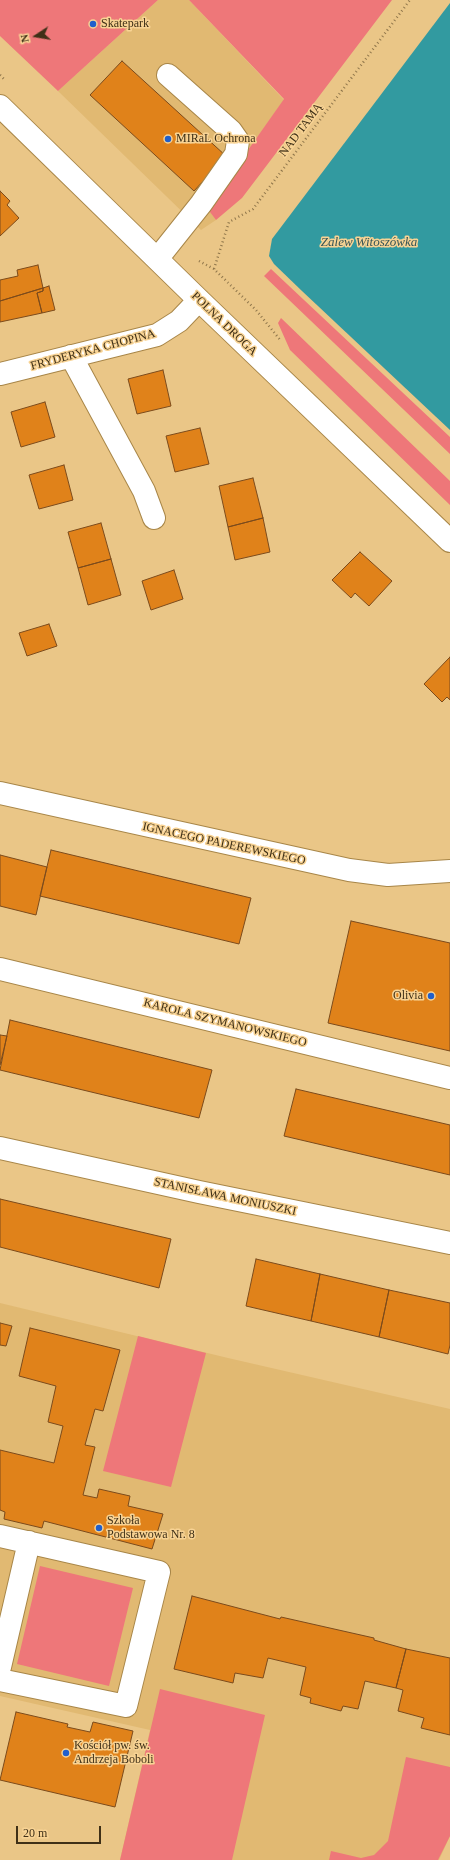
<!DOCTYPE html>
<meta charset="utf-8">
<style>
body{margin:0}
#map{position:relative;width:450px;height:1860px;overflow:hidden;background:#eac687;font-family:Georgia,serif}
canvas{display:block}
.north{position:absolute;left:16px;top:16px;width:40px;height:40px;-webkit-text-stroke:3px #f8d394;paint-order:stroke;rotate:258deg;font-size:11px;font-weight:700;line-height:16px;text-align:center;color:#3f3017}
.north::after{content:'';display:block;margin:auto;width:14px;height:18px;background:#3f3017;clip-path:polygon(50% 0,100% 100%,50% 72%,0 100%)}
.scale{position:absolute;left:16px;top:1826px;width:85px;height:18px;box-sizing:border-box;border:2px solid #3f3017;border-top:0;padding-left:5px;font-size:12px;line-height:14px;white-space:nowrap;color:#3f3017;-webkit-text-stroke:3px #f8d394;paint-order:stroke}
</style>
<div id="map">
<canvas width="450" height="1860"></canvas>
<div class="north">N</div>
<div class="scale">20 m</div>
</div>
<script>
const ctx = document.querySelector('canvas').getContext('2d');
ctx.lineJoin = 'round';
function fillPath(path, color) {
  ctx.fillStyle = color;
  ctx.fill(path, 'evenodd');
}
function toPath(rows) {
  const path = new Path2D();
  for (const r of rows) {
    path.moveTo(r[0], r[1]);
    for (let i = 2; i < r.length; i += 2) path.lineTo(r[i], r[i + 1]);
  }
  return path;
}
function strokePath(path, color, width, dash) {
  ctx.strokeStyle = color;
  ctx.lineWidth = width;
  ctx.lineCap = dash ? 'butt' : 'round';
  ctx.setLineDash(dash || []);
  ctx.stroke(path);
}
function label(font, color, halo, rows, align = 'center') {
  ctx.font = font + ' Georgia,serif';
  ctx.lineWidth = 3;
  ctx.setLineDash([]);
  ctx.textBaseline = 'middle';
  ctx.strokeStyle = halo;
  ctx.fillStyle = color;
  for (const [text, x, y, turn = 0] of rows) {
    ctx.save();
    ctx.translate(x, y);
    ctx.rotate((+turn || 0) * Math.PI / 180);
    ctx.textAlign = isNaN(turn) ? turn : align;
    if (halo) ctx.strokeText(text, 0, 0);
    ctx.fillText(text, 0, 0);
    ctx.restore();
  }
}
fillPath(toPath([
 [158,0,189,0,284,100,207,207,216,220,201,230,58,91],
 [0,1303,228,1358,450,1409,450,1836,439,1860,120,1860,150,1730,0,1696]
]), '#e1b972');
fillPath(toPath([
 [0,0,158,0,58,91,0,36],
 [189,0,392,0,242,198,216,220,207,208,284,99],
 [271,269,450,437,450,454,264,276],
 [281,318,450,481,450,505,290,350,278,323],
 [138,1336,206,1353,171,1487,103,1471],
 [40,1566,133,1588,109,1686,17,1664],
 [160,1689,265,1715,232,1860,120,1860],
 [406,1757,450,1767,450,1836,438,1860,329,1860,331,1851,361,1858,374,1855,388,1841]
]), '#ee7779');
fillPath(toPath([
 [450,3,450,430,302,291,274,264,269,256,272,239]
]), '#329aa0');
const building = toPath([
 [122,61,226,156,194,191,90,95,122,61],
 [0,191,10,201,7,205,19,218,0,236,0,191],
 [38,265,43,288,0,301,0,280,18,276,17,270,38,265],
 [49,286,55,310,42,313,37,293,43,291,43,288,49,286],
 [43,288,43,291,37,293,42,313,0,322,0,301,43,288],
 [163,370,171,406,137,414,128,379,163,370],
 [45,402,55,437,21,447,11,412,45,402],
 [200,428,209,464,175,472,166,436,200,428],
 [64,465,73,500,39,509,29,475,64,465],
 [253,478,263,518,228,527,219,486,253,478],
 [263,518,270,552,235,560,228,527,263,518],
 [101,523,111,559,78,568,68,532,101,523],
 [360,552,392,581,369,606,355,593,351,598,332,580,360,552],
 [111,559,121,595,88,605,78,568,111,559],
 [174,570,183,599,151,610,142,581,174,570],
 [49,624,57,646,27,656,19,633,49,624],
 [450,657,450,700,447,697,442,702,424,684,450,657],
 [51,850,251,898,239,944,40,896,51,850],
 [0,855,47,867,36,915,0,906,0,855],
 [351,921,450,943,450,1051,328,1023,351,921],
 [10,1020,212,1070,199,1118,0,1070,10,1020],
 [0,1035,7,1036,0,1065,0,1035],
 [296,1089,450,1125,450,1175,284,1136,296,1089],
 [0,1199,171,1239,159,1288,0,1247,0,1199],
 [256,1259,320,1274,311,1321,246,1306,256,1259],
 [320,1274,389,1290,379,1337,311,1321,320,1274],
 [389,1290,450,1303,450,1345,448,1354,379,1337,389,1290],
 [0,1323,12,1326,6,1346,0,1345,0,1323],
 [30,1328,120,1350,103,1411,95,1409,85,1445,95,1447,83,1495,97,1498,99,1489,130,1496,128,1506,163,1514,152,1549,44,1521,42,1528,4,1519,5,1512,0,1510,0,1450,54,1463,63,1426,48,1422,56,1386,19,1376,30,1328],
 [192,1596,280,1619,281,1617,374,1638,374,1640,406,1649,396,1688,365,1681,358,1709,343,1706,341,1711,310,1703,311,1698,300,1695,306,1667,268,1658,263,1678,235,1673,233,1683,174,1669,192,1596],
 [406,1649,450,1658,450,1735,421,1728,424,1718,398,1711,403,1690,396,1688,406,1649],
 [16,1712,68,1724,67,1727,90,1732,93,1722,133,1731,115,1807,0,1780,16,1712]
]);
fillPath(building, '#e0821a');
strokePath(building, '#7c4b1c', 1);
const minor = toPath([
 [0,106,199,300,450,541],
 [158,258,201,204,236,154,238,141,231,131,168,75],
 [71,356,144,491,154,518],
 [0,374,157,335,179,321,199,300],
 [0,793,349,870,388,875,450,871],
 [0,969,450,1078],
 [0,1148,199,1192,450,1243],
 [0,1536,159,1572,126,1706,0,1680],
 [0,1667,29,1542]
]);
strokePath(minor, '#a88648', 24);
strokePath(toPath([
 [0,75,5,80],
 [199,261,214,269,256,310,281,341],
 [214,269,229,222,253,209,410,0]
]), '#8f764b', 2.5, [1, 3]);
strokePath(minor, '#fff', 22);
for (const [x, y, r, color] of [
 [93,24,4,"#205fcb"],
 [168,139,4,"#205fcb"],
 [431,996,4,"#205fcb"],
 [99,1528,4,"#205fcb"],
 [66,1753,4,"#205fcb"]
]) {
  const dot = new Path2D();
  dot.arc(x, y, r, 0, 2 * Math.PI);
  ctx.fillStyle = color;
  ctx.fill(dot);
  strokePath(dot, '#f8d394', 1.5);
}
label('12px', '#3f3017', '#f8d394', [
 ["Skatepark",101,24],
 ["MIRaL Ochrona",176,139],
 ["Olivia",423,996,"right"],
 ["Szkoła",107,1521],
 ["Podstawowa Nr. 8",107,1535],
 ["Kościół pw. św.",74,1746],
 ["Andrzeja Boboli",74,1760]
], 'left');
label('12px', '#3f3017', '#f8d394', [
 ["NAD TAMĄ",301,130,-53],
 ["POLNA DROGA",224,324,44],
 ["FRYDERYKA CHOPINA",93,350,-15],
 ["IGNACEGO PADEREWSKIEGO",224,844,12],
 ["KAROLA SZYMANOWSKIEGO",225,1023,14],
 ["STANISŁAWA MONIUSZKI",225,1197,12]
]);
label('italic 13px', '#355456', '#f8d394', [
 ["Zalew Witoszówka",369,243]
]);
</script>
